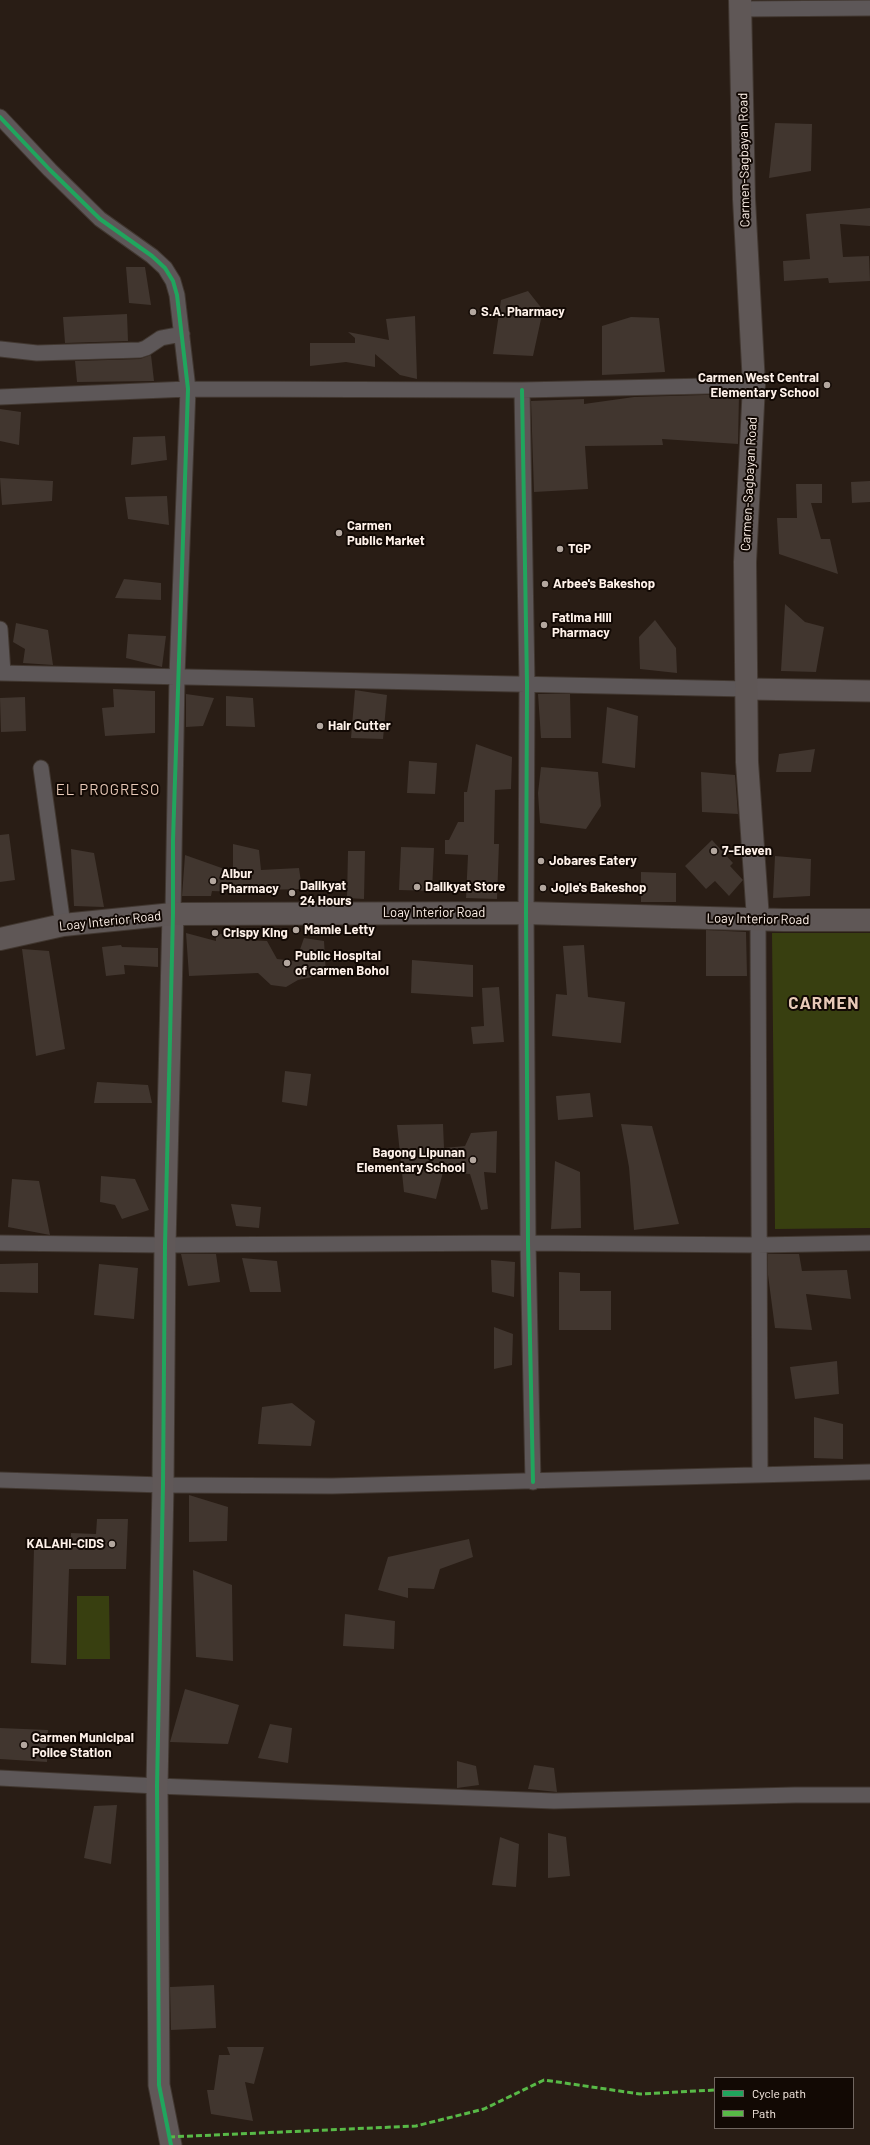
<!DOCTYPE html>
<style>
body{margin:0}
#map{position:relative;width:870px;height:2145px;overflow:hidden;background:#291d15;font-family:Barlow,sans-serif}
canvas{display:block}
.legend{position:absolute;left:714px;top:2077px;width:140px;height:52px;box-sizing:border-box;background:#120904;border:1px solid #706660;margin:0;padding:5px 7px;list-style:none;font-size:12px;color:#fef1e9}
.legend li{display:flex;align-items:center;gap:8px;height:20px}
.legend b{width:20px;border:1px solid #706660}
</style>
<div id="map">
<canvas width="870" height="2145"></canvas>
<ul class="legend">
<li><b style="height:5px;background:#20a55d"></b>Cycle path</li>
<li><b style="height:5px;background:#58b947"></b>Path</li>
</ul>
</div>
<script>
const ctx = document.querySelector('canvas').getContext('2d');
ctx.lineJoin = 'round';
function fillPath(path, color) {
  ctx.fillStyle = color;
  ctx.fill(path, 'evenodd');
}
function toPath(rows) {
  const path = new Path2D();
  for (const r of rows) {
    path.moveTo(r[0], r[1]);
    for (let i = 2; i < r.length; i += 2) path.lineTo(r[i], r[i + 1]);
  }
  return path;
}
function strokePath(path, color, width, dash) {
  ctx.strokeStyle = color;
  ctx.lineWidth = width;
  ctx.lineCap = dash ? 'butt' : 'round';
  ctx.setLineDash(dash || []);
  ctx.stroke(path);
}
function label(font, color, halo, rows, align = 'center') {
  ctx.font = font + ' Barlow,sans-serif';
  ctx.lineWidth = 4;
  ctx.setLineDash([]);
  ctx.textBaseline = 'middle';
  ctx.strokeStyle = halo;
  ctx.fillStyle = color;
  for (const [text, x, y, turn = 0] of rows) {
    ctx.save();
    ctx.translate(x, y);
    ctx.rotate((+turn || 0) * Math.PI / 180);
    ctx.textAlign = isNaN(turn) ? turn : align;
    if (halo) ctx.strokeText(text, 0, 0);
    ctx.fillText(text, 0, 0);
    ctx.restore();
  }
}
fillPath(toPath([
 [772,933,870,933,870,1228,775,1229],
 [77,1596,109,1596,110,1659,77,1659]
]), '#383f10');
fillPath(toPath([
 [775,123,812,124,811,171,769,178],
 [870,208,870,226,840,224,843,257,869,256,870,281,829,283,828,278,784,281,783,261,810,259,806,214],
 [126,267,145,267,151,305,129,303],
 [528,291,543,310,533,356,493,354,501,300],
 [127,314,128,341,65,343,63,317],
 [415,316,417,379,400,375,375,354,375,367,346,362,310,366,310,343,355,343,355,338,348,332,389,340,386,319],
 [631,317,659,318,665,372,602,375,602,326],
 [151,355,154,381,77,382,75,361,140,359],
 [739,394,738,444,662,439,663,445,585,446,588,489,534,492,531,401,584,399,584,404,634,397],
 [0,409,21,412,19,445,0,441],
 [165,436,167,460,131,465,133,437],
 [0,478,53,481,52,501,2,505],
 [870,481,870,502,852,503,851,482],
 [796,484,822,484,822,503,811,503,821,539,830,539,838,574,779,554,777,518,797,518],
 [167,496,169,525,128,519,125,497],
 [124,579,161,583,161,600,115,598],
 [785,604,805,622,824,627,816,672,781,671],
 [655,620,676,648,677,673,640,669,639,637],
 [16,623,48,630,53,665,23,663,25,649,13,642],
 [128,634,166,636,162,667,126,658],
 [113,689,155,691,155,733,105,736,102,708,114,707],
 [355,690,387,695,383,739,351,738],
 [186,694,214,698,203,726,186,727],
 [538,694,570,694,571,738,541,738],
 [226,696,253,698,255,727,226,726],
 [25,697,26,731,1,732,0,698],
 [607,707,638,716,635,768,602,763],
 [476,744,512,757,511,789,495,790,494,844,499,844,497,899,466,898,468,855,445,854,445,840,449,840,458,822,464,822,464,792,467,792],
 [815,749,811,772,776,772,779,754],
 [409,761,437,763,435,794,407,793],
 [541,767,598,772,601,806,586,829,540,823,538,793],
 [701,772,735,775,738,814,702,812],
 [9,834,15,880,0,882,0,835],
 [712,840,733,863,730,866,743,880,729,896,715,881,706,889,685,866],
 [233,844,259,850,261,870,299,868,302,889,263,890,263,893,212,891,211,896,182,896,185,855,233,872],
 [401,847,434,848,432,891,399,890],
 [71,849,94,853,104,907,74,906],
 [348,851,365,851,364,899,347,898],
 [775,856,811,859,810,896,773,898],
 [641,872,676,873,676,902,641,902],
 [706,930,746,932,747,976,706,976],
 [186,933,216,941,216,934,246,934,246,940,267,941,277,959,296,961,304,938,324,941,326,974,298,980,286,987,271,985,258,973,189,976],
 [121,945,122,947,158,948,158,967,124,965,125,974,106,976,102,947],
 [584,945,588,997,625,1002,621,1043,552,1036,556,994,567,995,563,946],
 [22,949,49,951,65,1049,36,1056],
 [412,960,473,965,473,997,411,993],
 [499,987,504,1042,473,1044,471,1027,484,1026,482,988],
 [285,1071,311,1074,307,1106,282,1102],
 [97,1082,148,1085,152,1103,94,1103],
 [590,1093,593,1117,558,1120,556,1096],
 [443,1124,444,1148,465,1146,471,1133,497,1131,496,1173,484,1172,488,1209,481,1210,470,1174,443,1172,436,1199,404,1192,397,1125],
 [621,1124,652,1126,679,1224,634,1230,629,1167],
 [555,1161,580,1172,581,1228,551,1229],
 [101,1176,135,1179,149,1210,122,1219,115,1205,100,1202],
 [12,1179,39,1181,50,1235,8,1227],
 [231,1204,261,1207,259,1228,236,1226],
 [181,1254,216,1254,220,1282,188,1286],
 [768,1254,799,1254,802,1271,847,1270,851,1299,806,1294,812,1330,775,1328,768,1275],
 [242,1258,277,1261,281,1292,250,1292],
 [491,1260,515,1262,514,1297,492,1292],
 [38,1263,38,1293,0,1292,0,1264],
 [99,1264,138,1268,134,1319,94,1315],
 [559,1272,580,1273,580,1291,611,1291,611,1330,559,1330],
 [494,1327,513,1334,512,1365,494,1369],
 [837,1361,839,1394,795,1399,790,1367],
 [292,1403,315,1421,311,1446,258,1444,262,1407],
 [814,1417,843,1424,843,1459,814,1458],
 [189,1495,228,1507,227,1541,189,1542],
 [97,1519,128,1519,126,1569,69,1569,66,1665,31,1663,34,1548,70,1549,71,1533,96,1534],
 [469,1539,473,1557,440,1569,434,1589,408,1588,408,1598,378,1590,388,1557],
 [193,1570,232,1585,233,1661,196,1657],
 [345,1614,395,1621,394,1649,343,1646],
 [185,1689,239,1705,228,1744,170,1742],
 [270,1724,292,1728,288,1763,258,1758],
 [0,1728,48,1730,47,1762,0,1759],
 [457,1761,476,1766,479,1785,457,1788],
 [534,1765,554,1768,557,1792,528,1789],
 [117,1805,111,1864,84,1858,94,1806],
 [548,1833,566,1837,570,1876,548,1878],
 [500,1837,519,1844,516,1887,492,1885],
 [214,1985,216,2028,171,2030,170,1987],
 [227,2047,264,2047,254,2084,245,2082,253,2121,211,2114,207,2090,214,2090,219,2055,230,2055]
]), '#41362f');
const street = toPath([
 [741,9,870,8],
 [0,117,50,170,100,219,152,256,165,268,173,281,177,295,188,389,177,676,173,914],
 [0,349,37,353,140,350,146,348,161,338,182,334],
 [522,390,527,684,526,913,528,1243,533,1482],
 [0,397,188,389,522,390,754,385],
 [0,629,3,673],
 [0,673,747,689],
 [41,768,63,925],
 [758,919,760,1475],
 [0,1243,165,1245,528,1243,758,1245,870,1243],
 [0,1480,163,1485,332,1486,870,1472],
 [0,1778,157,1786,554,1801,795,1795,870,1795]
]);
const secondary = toPath([
 [747,689,870,691],
 [171,2145,159,2085,157,1786,163,1485,165,1245,173,914]
]);
const primary = toPath([
 [740,0,744,199,754,385,745,562,747,762,758,919],
 [0,939,63,925,173,914,526,913,783,920,870,920]
]);
strokePath(street, '#413730', 17);
strokePath(secondary, '#413730', 23);
strokePath(primary, '#413730', 24);
strokePath(street, '#5d5758', 15);
strokePath(secondary, '#605858', 21);
strokePath(primary, '#5f5756', 22);
strokePath(toPath([
 [169,2137,416,2126,484,2109,544,2080,640,2094,715,2090]
]), '#58b947', 3, [6, 3]);
strokePath(toPath([
 [0,117,50,170,100,219,152,256,165,268,173,281,177,295,188,389,173,840,173,914,165,1245,163,1485,157,1786,159,2085,171,2145],
 [522,390,527,684,526,913,528,1243,533,1482]
]), '#20a55d', 4);
for (const [x, y, r, color] of [
 [473,312,4,"#b3a79f"],
 [827,385,4,"#b3a79f"],
 [339,533,4,"#b3a79f"],
 [560,549,4,"#b3a79f"],
 [545,584,4,"#b3a79f"],
 [544,625,4,"#b3a79f"],
 [320,726,4,"#b3a79f"],
 [714,851,4,"#b3a79f"],
 [541,861,4,"#b3a79f"],
 [213,881,4,"#b3a79f"],
 [417,887,4,"#b3a79f"],
 [543,888,4,"#b3a79f"],
 [292,893,4,"#b3a79f"],
 [296,930,4,"#b3a79f"],
 [215,933,4,"#b3a79f"],
 [287,963,4,"#b3a79f"],
 [473,1160,4,"#b3a79f"],
 [112,1544,4,"#b3a79f"],
 [24,1745,4,"#b3a79f"]
]) {
  const dot = new Path2D();
  dot.arc(x, y, r, 0, 2 * Math.PI);
  ctx.fillStyle = color;
  ctx.fill(dot);
  strokePath(dot, '#120904', 1.5);
}
label('13px', '#fef1e9', '#120904', [
 ["Carmen-Sagbayan Road",744,160,-91],
 ["Carmen-Sagbayan Road",749,484,-87],
 ["Loay Interior Road",434,913],
 ["Loay Interior Road",758,919,1],
 ["Loay Interior Road",110,921,-6]
]);
label('bold 13px', '#fef1e9', '#120904', [
 ["S.A. Pharmacy",481,312],
 ["Carmen West Central",819,378,"right"],
 ["Elementary School",819,393,"right"],
 ["Carmen",347,526],
 ["Public Market",347,541],
 ["TGP",568,549],
 ["Arbee's Bakeshop",553,584],
 ["Fatima Hill",552,618],
 ["Pharmacy",552,633],
 ["Hair Cutter",328,726],
 ["7-Eleven",722,851],
 ["Jobares Eatery",549,861],
 ["Albur",221,874],
 ["Pharmacy",221,889],
 ["Dalikyat",300,886],
 ["24 Hours",300,901],
 ["Dalikyat Store",425,887],
 ["Jojie's Bakeshop",551,888],
 ["Mamie Letty",304,930],
 ["Crispy King",223,933],
 ["Public Hospital",295,956],
 ["of carmen Bohol",295,971],
 ["Bagong Lipunan",465,1153,"right"],
 ["Elementary School",465,1168,"right"],
 ["KALAHI-CIDS",104,1544,"right"],
 ["Carmen Municipal",32,1738],
 ["Police Station",32,1753]
], 'left');
ctx.letterSpacing = '1px';
label('15px', '#e9cab8', '#120904', [
 ["EL PROGRESO",108,790]
]);
ctx.letterSpacing = '0px';
ctx.letterSpacing = '1px';
label('bold 17px', '#e9cab8', '#120904', [
 ["CARMEN",824,1003]
]);
ctx.letterSpacing = '0px';
</script>
